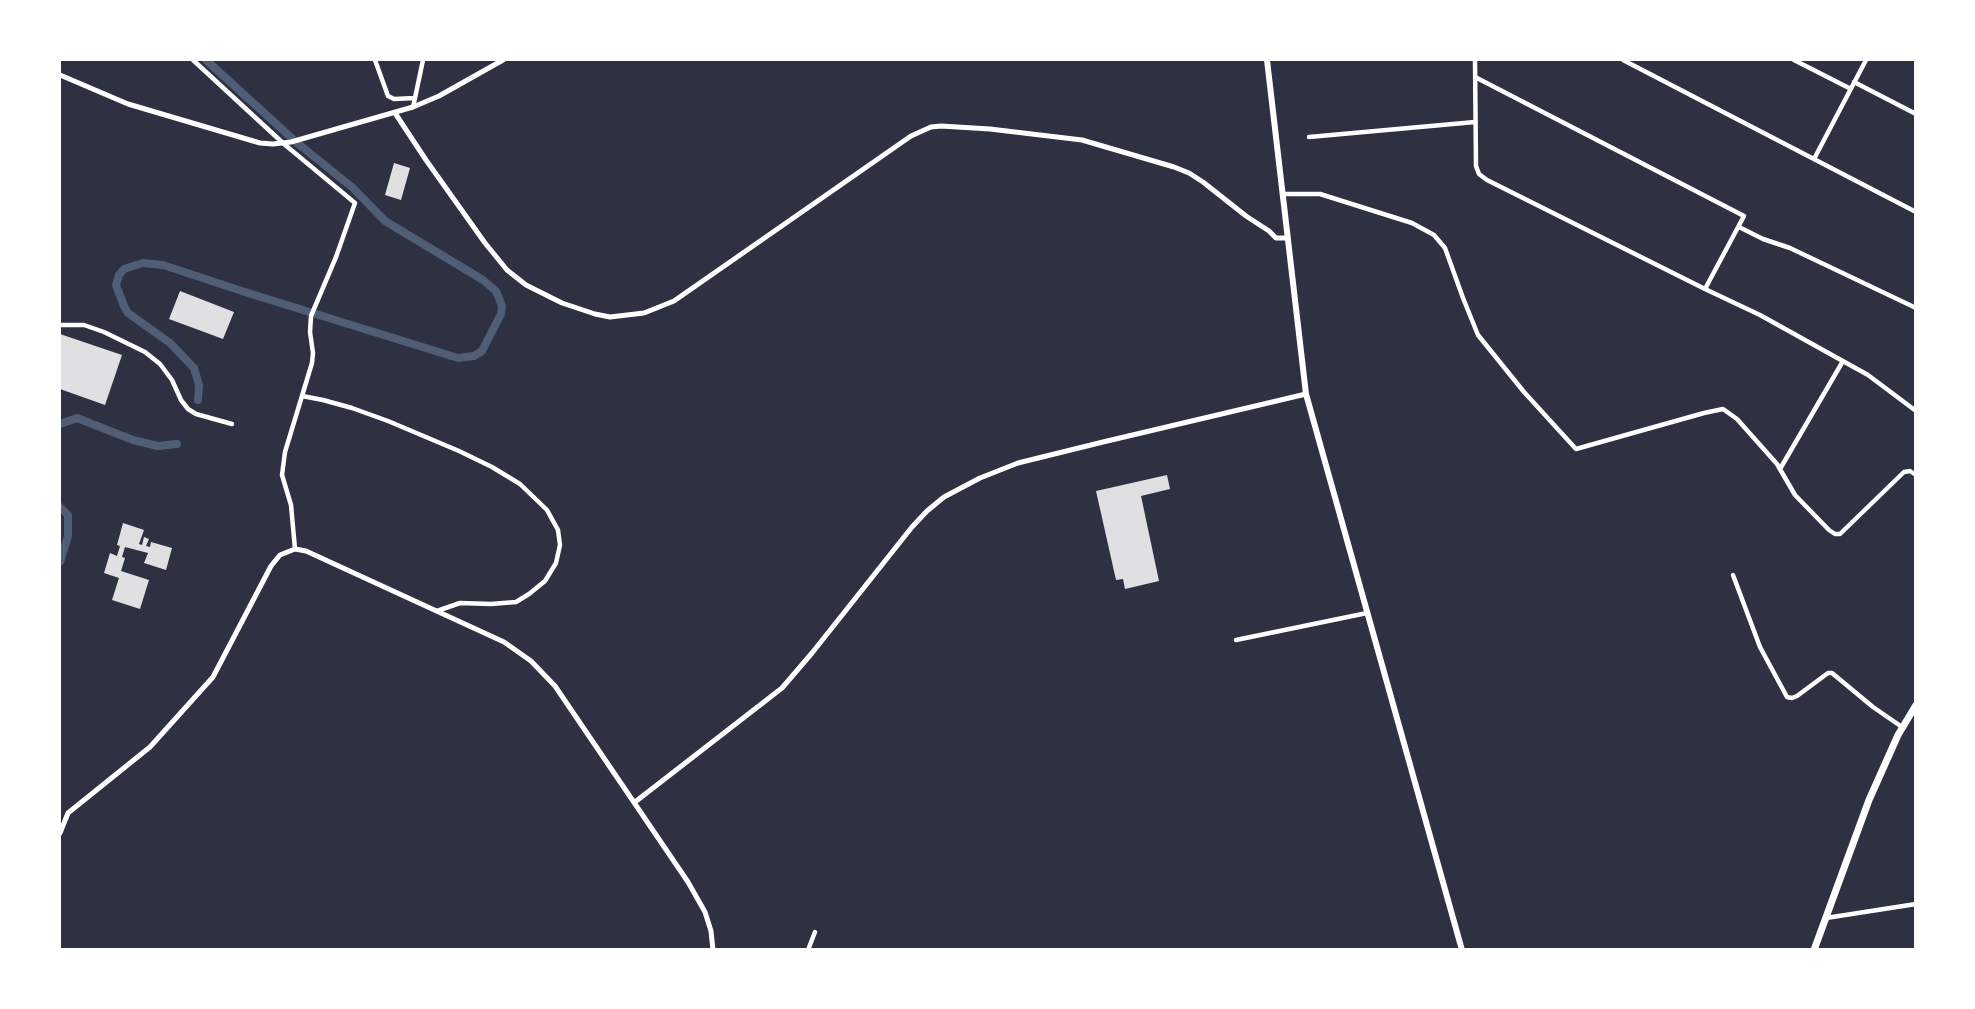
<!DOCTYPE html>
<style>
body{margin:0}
#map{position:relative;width:1975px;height:1009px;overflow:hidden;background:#2d3142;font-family:Raleway,sans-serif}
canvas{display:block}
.frame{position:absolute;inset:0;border:61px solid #fff;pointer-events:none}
</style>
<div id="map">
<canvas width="1975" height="1009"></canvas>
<div class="frame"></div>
</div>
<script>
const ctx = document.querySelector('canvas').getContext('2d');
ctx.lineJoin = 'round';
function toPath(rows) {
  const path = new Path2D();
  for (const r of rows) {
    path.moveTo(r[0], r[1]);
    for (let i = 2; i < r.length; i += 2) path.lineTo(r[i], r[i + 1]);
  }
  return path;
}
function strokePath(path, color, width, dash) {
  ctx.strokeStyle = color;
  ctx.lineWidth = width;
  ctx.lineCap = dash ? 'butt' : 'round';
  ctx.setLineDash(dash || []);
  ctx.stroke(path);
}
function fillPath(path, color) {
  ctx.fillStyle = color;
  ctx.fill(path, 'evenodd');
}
strokePath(toPath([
 [198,400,199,385,194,368,170,343,128,313,124,306,116,285,119,275,124,269,143,263,163,265,248,293,458,358,474,356,482,351,501,314,502,306,496,291,483,280,385,221,353,188,296,142,206,60],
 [60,424,77,418,133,440,158,446,177,444],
 [60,507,68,515,68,536,60,562]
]), '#4f5d75', 8);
fillPath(toPath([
 [394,163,410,168,401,200,385,195],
 [180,291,234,312,223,339,169,319],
 [60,334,122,355,105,405,60,389],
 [1167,475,1170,489,1141,496,1159,581,1125,589,1123,579,1116,580,1096,491],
 [123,523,144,530,139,544,142,545,144,537,149,539,146,546,150,547,151,542,172,548,166,570,144,563,148,553,125,547,122,557,125,558,121,571,149,580,140,609,112,600,119,578,104,573,110,553,117,556,120,546,117,545]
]), '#e0e0e3');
strokePath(toPath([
 [193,60,284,144,355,203,336,257,311,316,310,332,313,353,312,363,285,452,282,475,291,505,295,549],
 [375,60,388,96,394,99,415,98,413,107],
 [1475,60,1476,166,1479,174,1487,180,1705,289,1760,315,1868,375,1916,411],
 [1623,60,1916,212],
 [1794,60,1849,88],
 [1475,77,1744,216,1705,289],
 [1854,82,1916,114],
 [415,98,423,60],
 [1309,137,1475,122],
 [1814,159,1866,60],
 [1282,194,1320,194,1412,223,1434,235,1445,248,1463,298,1478,335,1524,392,1576,449,1704,413,1723,409,1737,419,1777,464,1795,495,1829,530,1835,534,1840,534,1904,472,1910,471,1916,475],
 [1739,227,1763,239,1790,248,1916,308],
 [60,325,84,325,104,332,145,352,160,364,172,380,181,400,188,409,196,414,232,424],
 [302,396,323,400,352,408,388,421,459,451,492,467,520,484,547,510,558,530,560,545,556,563,545,581,529,594,516,602,491,604,460,603,437,611],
 [1780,469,1843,361],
 [1733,575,1760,647,1787,697,1792,698,1797,696,1828,673,1832,673,1873,707,1902,727],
 [1236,640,1367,613],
 [1826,918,1916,904],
 [808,950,815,932]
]), '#fff', 4.5);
strokePath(toPath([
 [60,75,128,104,260,143,273,144,291,142,413,107,439,96,503,60],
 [395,113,426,160,485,243,507,270,526,285,562,303,595,314,610,317,644,313,674,301,911,136,931,127,941,126,990,129,1082,140,1174,167,1189,173,1203,182,1246,216,1269,231,1276,238,1287,238],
 [635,802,782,688,812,653,912,527,927,511,944,497,980,478,1018,463,1103,442,1306,394],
 [60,833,68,813,150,747,213,677,271,566,280,555,295,549,306,551,504,642,531,661,555,686,688,882,705,912,711,931,713,950]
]), '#fff', 5);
strokePath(toPath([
 [1267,60,1306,394,1462,950]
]), '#fff', 6);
strokePath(toPath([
 [1814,950,1869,800,1898,735,1916,705]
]), '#fff', 7);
</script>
